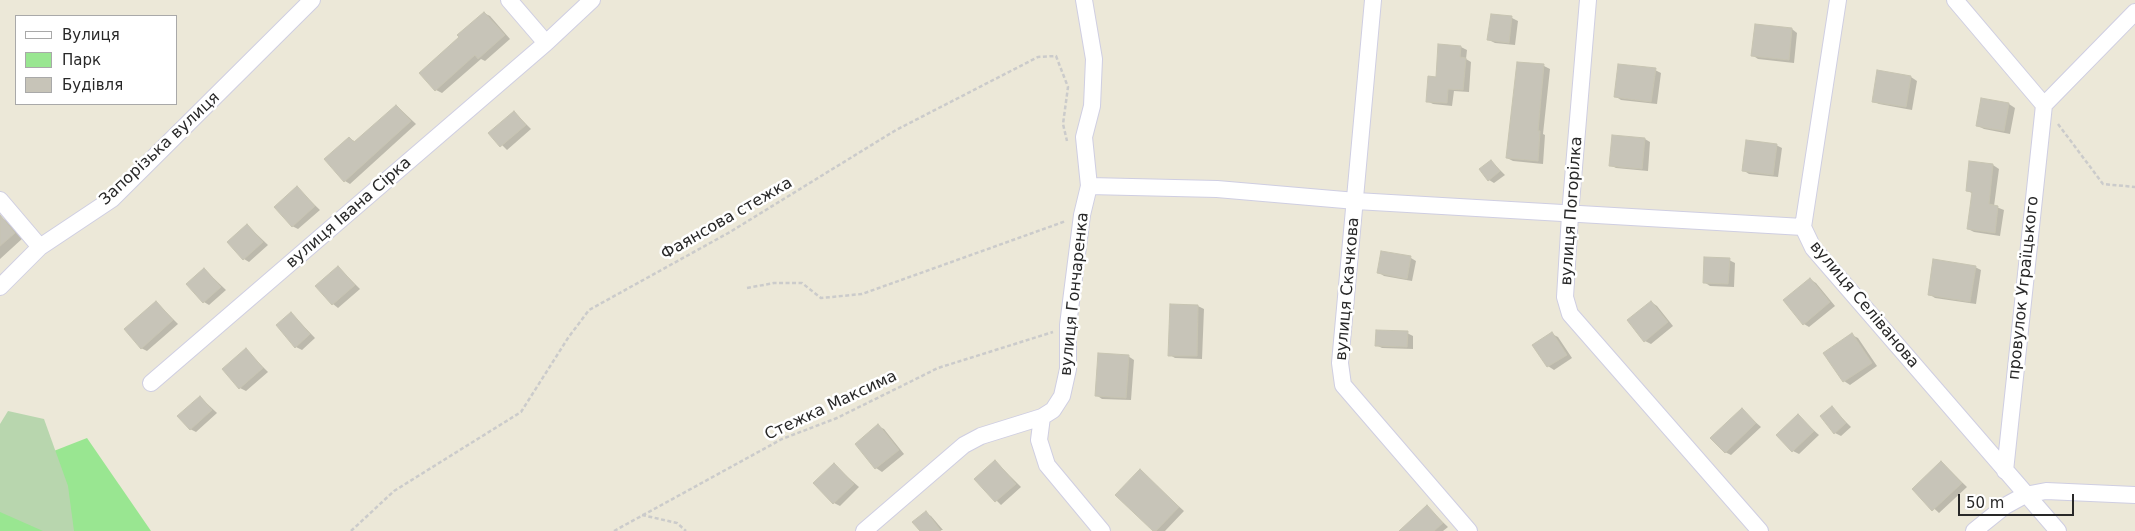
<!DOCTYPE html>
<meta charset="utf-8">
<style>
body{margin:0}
#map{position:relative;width:2135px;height:531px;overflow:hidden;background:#ece8d8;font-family:"DejaVu Sans",sans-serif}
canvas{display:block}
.legend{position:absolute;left:15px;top:15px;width:162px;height:90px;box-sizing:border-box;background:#fff;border:1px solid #a9a9a9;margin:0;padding:6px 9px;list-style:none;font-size:15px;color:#282828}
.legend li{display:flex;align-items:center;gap:10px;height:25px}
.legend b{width:25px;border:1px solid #a9a9a9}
.scale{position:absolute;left:1958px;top:494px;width:116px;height:22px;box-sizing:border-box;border:2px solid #282828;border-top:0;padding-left:6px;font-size:15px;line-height:18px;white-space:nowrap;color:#282828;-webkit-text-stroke:4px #fff;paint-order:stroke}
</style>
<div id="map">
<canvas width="2135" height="531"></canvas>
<ul class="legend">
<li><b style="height:6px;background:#fff"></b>Вулиця</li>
<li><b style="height:14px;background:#99e691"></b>Парк</li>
<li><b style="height:14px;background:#c7c4b8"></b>Будівля</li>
</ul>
<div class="scale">50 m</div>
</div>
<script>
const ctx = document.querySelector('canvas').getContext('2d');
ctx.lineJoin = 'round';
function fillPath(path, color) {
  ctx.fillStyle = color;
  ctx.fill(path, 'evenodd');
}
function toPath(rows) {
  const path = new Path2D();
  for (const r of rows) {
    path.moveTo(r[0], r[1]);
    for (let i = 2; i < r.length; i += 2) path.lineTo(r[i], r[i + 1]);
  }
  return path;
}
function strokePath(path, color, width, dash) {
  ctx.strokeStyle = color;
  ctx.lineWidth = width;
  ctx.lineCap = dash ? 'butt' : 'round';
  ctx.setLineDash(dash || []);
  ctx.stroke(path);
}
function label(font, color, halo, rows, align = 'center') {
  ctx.font = font + ' "DejaVu Sans",sans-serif';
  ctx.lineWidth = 5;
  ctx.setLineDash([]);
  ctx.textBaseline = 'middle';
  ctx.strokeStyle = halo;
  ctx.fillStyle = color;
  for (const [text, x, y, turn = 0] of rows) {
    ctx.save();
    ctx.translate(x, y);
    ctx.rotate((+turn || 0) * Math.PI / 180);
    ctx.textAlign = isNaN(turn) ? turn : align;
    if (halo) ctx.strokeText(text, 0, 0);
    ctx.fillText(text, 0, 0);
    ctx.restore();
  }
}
fillPath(toPath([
 [87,438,151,531,0,531,0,472]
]), '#99e691');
fillPath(toPath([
 [8,411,44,419,68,486,74,531,43,531,0,512,0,424]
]), '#b8d6ae');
fillPath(toPath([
 [484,13,490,16,510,39,485,61,481,59,442,93,436,90,461,38],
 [1512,18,1518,21,1515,45,1495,43,1489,40],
 [1792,29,1797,33,1794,63,1758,59,1752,55],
 [1461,47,1467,50,1466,59,1471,62,1469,92,1454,91,1452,106,1433,104,1427,101],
 [1518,63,1544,66,1550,69,1543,134,1545,135,1543,164,1513,161,1507,158],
 [1655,70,1661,73,1657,104,1621,100,1615,96],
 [1878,72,1911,77,1917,81,1912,110,1879,104,1873,101],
 [1982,100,2009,104,2015,108,2010,134,1984,129,1978,126],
 [397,106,416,124,350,184,345,181,349,138,356,142],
 [514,112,531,129,507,150,490,133],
 [1645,139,1650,142,1648,171,1616,168,1610,165],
 [1776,145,1782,148,1778,177,1749,174,1743,170],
 [1491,161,1505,175,1494,183,1489,180],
 [1970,163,1993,165,1999,169,1994,206,2004,210,2000,236,1974,232,1968,229,1973,194,1967,190],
 [297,188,320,210,298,229,292,226],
 [0,217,9,222,23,238,0,259],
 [247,225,268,245,249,262,244,259],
 [1411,258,1416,261,1412,281,1384,276,1378,272],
 [1729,260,1735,263,1734,287,1710,286,1704,282],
 [338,267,360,289,338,308,333,304],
 [1975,267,1981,270,1976,304,1935,298,1929,294],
 [204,269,226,290,209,305,204,302],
 [1811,280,1816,283,1835,306,1809,327,1804,324],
 [156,302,178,324,147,351,141,348],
 [1651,302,1657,306,1673,326,1651,344,1645,341],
 [1171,305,1198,306,1204,309,1202,359,1175,358,1170,355],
 [291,313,315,338,302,350,296,347],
 [1407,333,1413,336,1413,349,1382,348,1376,345],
 [1552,334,1558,337,1572,358,1554,370,1548,366],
 [1852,335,1858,338,1877,366,1850,385,1844,381,1825,353],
 [246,350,268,372,246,391,240,388],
 [1128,356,1134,360,1131,400,1102,399,1096,395],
 [200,397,217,413,196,432,190,429],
 [1832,408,1851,427,1841,436,1835,433],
 [1742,410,1761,427,1731,455,1725,452],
 [1798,416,1819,435,1799,454,1793,451],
 [878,426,884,429,904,454,882,472,876,468,856,444],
 [995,461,1021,487,1001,505,975,479],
 [1941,462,1967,487,1939,513,1913,489],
 [834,465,859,487,840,506,834,503],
 [1140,471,1184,511,1165,531,1154,531],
 [1427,507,1448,527,1443,531,1401,531],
 [926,513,931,516,943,530,921,531]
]), '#0003');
const building = toPath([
 [484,12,505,35,478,59,475,55,435,91,419,73,459,37,457,35,484,12],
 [1491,14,1512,16,1509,43,1487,40,1491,14],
 [1755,24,1792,28,1789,60,1751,56,1755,24],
 [1438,44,1461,46,1460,57,1466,58,1463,90,1448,89,1447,103,1426,102,1428,76,1436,77,1438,44],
 [1517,62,1544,64,1538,131,1540,131,1538,161,1506,158,1517,62],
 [1618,64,1656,68,1651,102,1614,97,1618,64],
 [1877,70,1911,76,1906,107,1872,102,1877,70],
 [1981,98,2009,103,2004,131,1976,126,1981,98],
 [396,105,411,121,344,182,324,159,349,137,354,142,396,105],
 [514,111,526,125,500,147,488,133,514,111],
 [1612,135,1645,138,1642,169,1609,166,1612,135],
 [1746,140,1777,144,1773,175,1742,171,1746,140],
 [1491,160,1500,171,1488,181,1479,169,1491,160],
 [1969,161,1993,164,1989,204,1998,206,1995,233,1967,229,1972,192,1966,191,1969,161],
 [297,186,315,206,292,227,274,207,297,186],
 [0,215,15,233,0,246,0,215],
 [247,224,263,242,243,260,227,242,247,224],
 [1381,251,1411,256,1407,279,1377,273,1381,251],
 [1704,257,1730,258,1728,284,1703,283,1704,257],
 [1933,259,1976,266,1970,302,1928,295,1933,259],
 [338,266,355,285,332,305,315,286,338,266],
 [204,268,221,287,203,303,186,284,204,268],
 [1810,278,1830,302,1803,325,1783,300,1810,278],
 [156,301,173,320,141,349,124,329,156,301],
 [1651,301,1668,322,1644,342,1627,320,1651,301],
 [1170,304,1198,305,1197,356,1168,356,1170,304],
 [291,312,310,334,295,348,276,325,291,312],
 [1376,330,1408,331,1407,347,1375,346,1376,330],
 [1552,332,1567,355,1547,367,1532,345,1552,332],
 [1852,333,1872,363,1843,382,1823,353,1852,333],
 [246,348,263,368,239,389,222,369,246,348],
 [1098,353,1129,355,1126,398,1095,396,1098,353],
 [200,396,212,410,190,430,177,416,200,396],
 [1832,406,1846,423,1834,434,1820,416,1832,406],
 [1742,408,1756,423,1725,453,1710,438,1742,408],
 [1798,414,1814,431,1792,452,1776,435,1798,414],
 [878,424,899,450,875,469,855,444,878,424],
 [995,460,1016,484,995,502,974,479,995,460],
 [1941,461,1962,483,1932,511,1912,489,1941,461],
 [834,463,854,484,833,504,813,483,834,463],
 [1140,469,1179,507,1156,531,1153,531,1115,495,1140,469],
 [1427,505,1443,523,1434,531,1399,531,1427,505],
 [926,511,941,531,920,531,912,522,926,511]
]);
fillPath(building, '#c7c4b8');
strokePath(building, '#c7c4b2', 1);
const minor = toPath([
 [1373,0,1340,363,1343,385,1469,531],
 [1588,0,1570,215,1565,297,1570,314,1760,531],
 [1838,0,1803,227,1813,248,2058,531],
 [1955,0,2044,105,2135,12],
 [546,43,592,0],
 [1089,186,1217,189,1356,201,1803,227],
 [0,200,40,247],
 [0,287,40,247,112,199,312,0],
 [151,383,546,43,509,0],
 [1042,417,1039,440,1047,465,1102,531],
 [2005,471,2044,105],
 [864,531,964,445,981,436,1042,417,1053,410,1062,396,1068,369,1068,325,1082,215,1089,186,1084,137,1092,106,1094,59,1084,0],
 [1974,531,2005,506,2025,495,2046,491,2135,495]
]);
strokePath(minor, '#cfcee2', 18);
strokePath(toPath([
 [2058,124,2103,184,2135,187],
 [747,288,774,283,802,283,821,298,862,294,1066,221],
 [642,515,677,523,686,531],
 [351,531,394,491,521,412,568,338,589,310,730,232,896,130,1038,57,1056,56,1068,87,1063,124,1067,141],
 [614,531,782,439,837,418,938,368,1053,332]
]), '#cbcbcb', 2.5, [4, 2.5]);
strokePath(minor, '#fff', 16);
label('16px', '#282828', '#fff', [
 ["Запорізька вулиця",160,149,-43],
 ["вулиця Погорілка",1572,211,-86],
 ["вулиця Івана Сірка",349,213,-41],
 ["Фаянсова стежка",727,219,-30],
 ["провулок Уграїцького",2024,288,-84],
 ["вулиця Скачкова",1348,289,-85],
 ["вулиця Гончаренка",1075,294,-84],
 ["вулиця Селіванова",1864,305,50],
 ["Стежка Максима",831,406,-25]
]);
</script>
